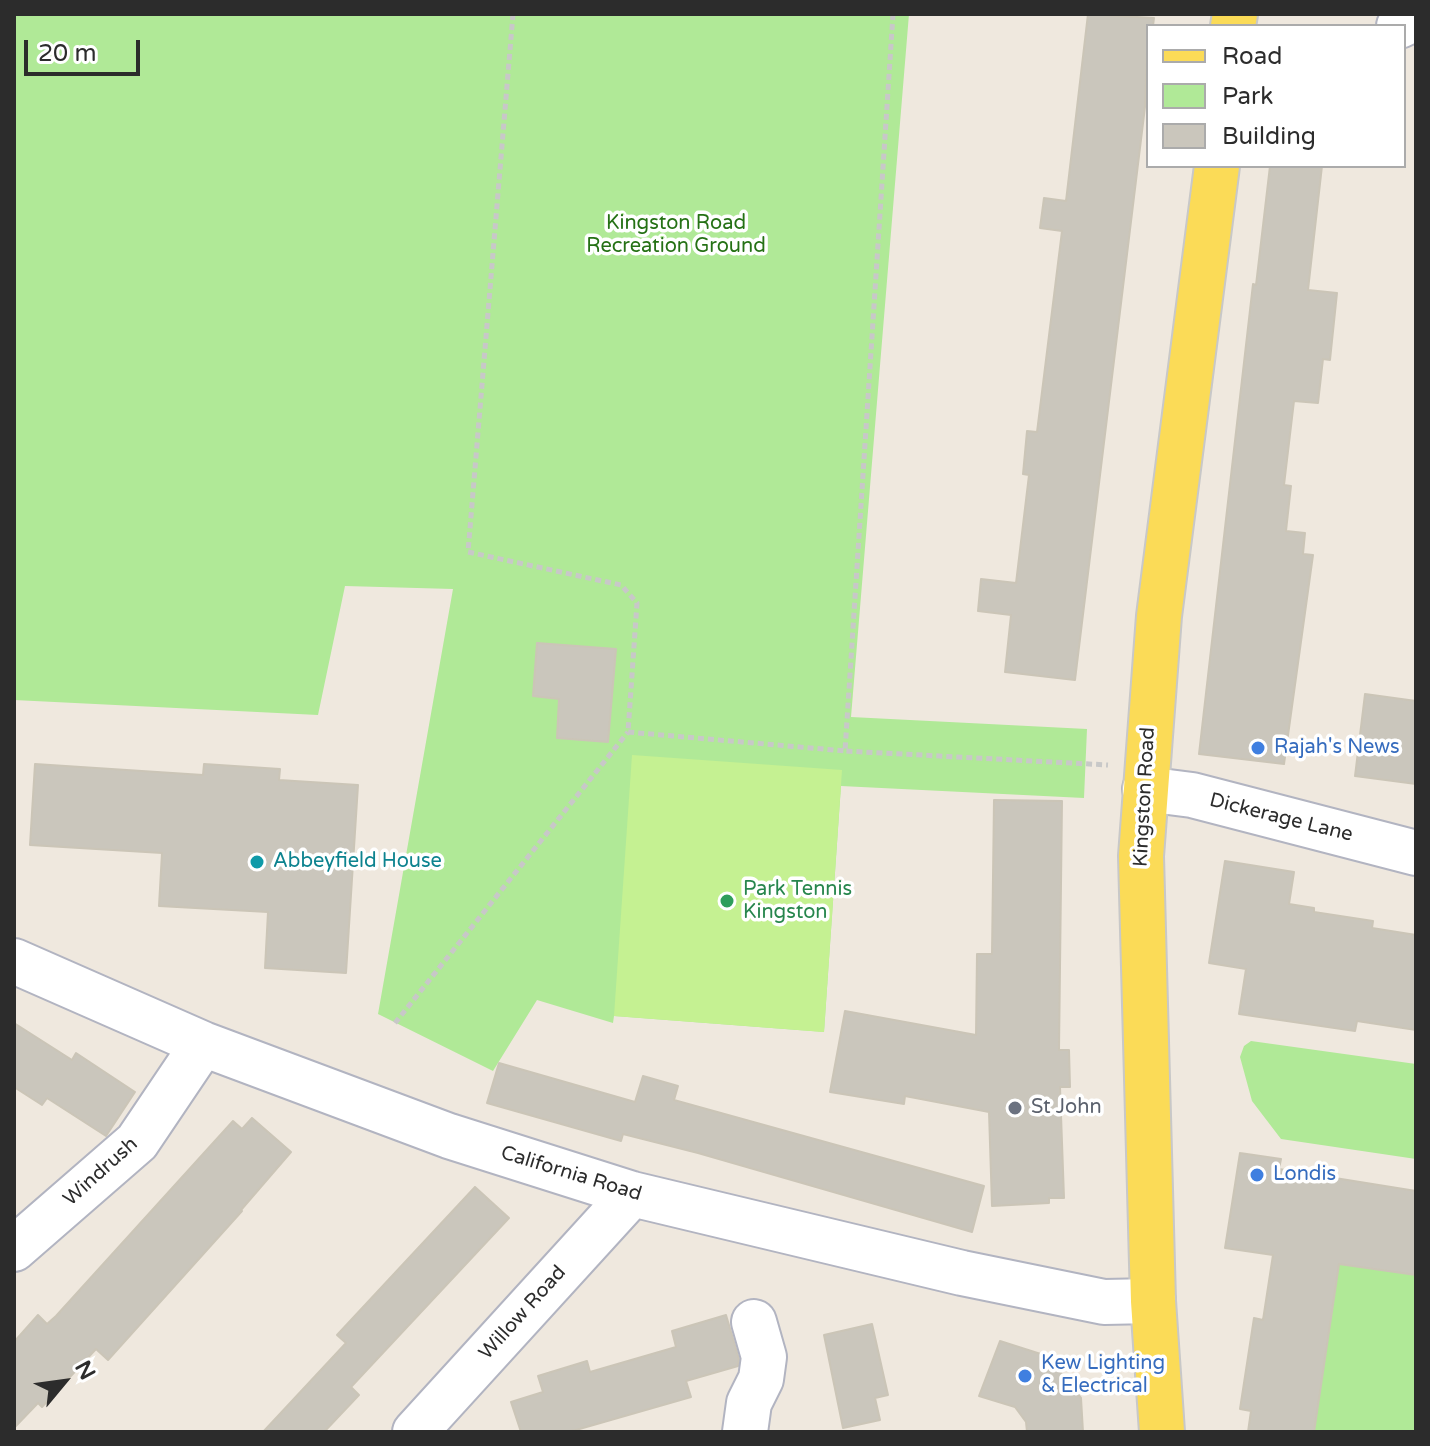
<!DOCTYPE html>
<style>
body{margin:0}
#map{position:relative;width:1430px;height:1446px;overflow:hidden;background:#efe8de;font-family:"Varela Round",sans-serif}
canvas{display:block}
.frame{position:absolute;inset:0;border:16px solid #2c2c2c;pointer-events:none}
.legend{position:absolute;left:1146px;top:24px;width:260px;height:144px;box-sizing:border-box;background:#fff;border:2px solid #ababab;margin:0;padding:10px 14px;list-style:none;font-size:24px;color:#2c2c2c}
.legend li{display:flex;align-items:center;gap:16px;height:40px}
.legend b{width:40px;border:2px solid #ababab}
.north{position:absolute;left:24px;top:1342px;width:80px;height:80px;-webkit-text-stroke:6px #fff;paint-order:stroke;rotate:61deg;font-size:22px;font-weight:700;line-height:32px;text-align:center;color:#2c2c2c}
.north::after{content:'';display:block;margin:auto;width:28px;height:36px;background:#2c2c2c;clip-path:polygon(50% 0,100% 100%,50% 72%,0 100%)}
.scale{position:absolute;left:24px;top:40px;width:116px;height:36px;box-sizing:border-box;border:4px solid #2c2c2c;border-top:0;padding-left:10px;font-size:24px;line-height:28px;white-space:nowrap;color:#2c2c2c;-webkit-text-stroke:6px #fff;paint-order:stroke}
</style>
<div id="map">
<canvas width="1430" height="1446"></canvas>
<div class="frame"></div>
<ul class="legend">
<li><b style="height:10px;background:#fbdb57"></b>Road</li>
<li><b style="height:22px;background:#b0e997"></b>Park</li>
<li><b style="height:22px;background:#cac6bc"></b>Building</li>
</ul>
<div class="north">N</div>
<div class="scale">20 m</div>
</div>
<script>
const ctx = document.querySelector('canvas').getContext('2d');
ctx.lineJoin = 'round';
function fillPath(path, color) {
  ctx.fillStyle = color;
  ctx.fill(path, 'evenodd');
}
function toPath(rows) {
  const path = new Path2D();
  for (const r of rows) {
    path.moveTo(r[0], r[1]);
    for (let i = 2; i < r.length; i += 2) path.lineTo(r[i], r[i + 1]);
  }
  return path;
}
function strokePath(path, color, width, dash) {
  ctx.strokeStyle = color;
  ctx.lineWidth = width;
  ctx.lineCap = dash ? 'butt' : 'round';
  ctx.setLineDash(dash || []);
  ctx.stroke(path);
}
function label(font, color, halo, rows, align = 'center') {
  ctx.font = font + ' "Varela Round",sans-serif';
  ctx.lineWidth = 7;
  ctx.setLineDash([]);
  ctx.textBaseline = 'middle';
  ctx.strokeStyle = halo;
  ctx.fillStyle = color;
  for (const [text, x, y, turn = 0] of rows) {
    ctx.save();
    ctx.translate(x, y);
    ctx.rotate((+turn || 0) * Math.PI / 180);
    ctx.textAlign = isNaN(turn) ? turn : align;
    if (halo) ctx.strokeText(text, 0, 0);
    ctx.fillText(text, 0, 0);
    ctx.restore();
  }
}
fillPath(toPath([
 [14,14,909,14,851,717,1087,729,1084,798,841,786,824,1032,614,1016,613,1023,537,1000,493,1071,378,1014,453,589,345,586,318,715,14,700],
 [1251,1041,1416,1064,1416,1159,1281,1139,1252,1101,1240,1057,1244,1046],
 [1339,1264,1416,1275,1416,1432,1314,1432]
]), '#b0e997');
fillPath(toPath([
 [632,755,842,770,824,1032,614,1016]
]), '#c5f192');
const building = toPath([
 [1088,14,1154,18,1153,26,1148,26,1145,107,1075,680,1005,672,1011,615,978,611,981,579,1016,583,1029,475,1023,474,1027,431,1037,432,1062,231,1040,228,1044,198,1066,201,1088,14],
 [1270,166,1322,166,1308,290,1337,293,1330,360,1323,359,1318,403,1294,401,1284,485,1291,486,1286,531,1305,533,1303,554,1313,555,1284,764,1199,754,1253,284,1256,285,1270,166],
 [537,643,616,649,608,742,557,738,559,699,533,696,537,643],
 [1365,694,1416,701,1416,784,1355,776,1365,694],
 [35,764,203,775,204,764,280,769,279,780,358,785,346,973,265,968,268,912,159,906,162,853,30,845,35,764],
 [994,800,1062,801,1059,1050,1069,1050,1070,1087,1060,1087,1064,1198,1049,1198,1049,1203,992,1206,989,1112,905,1096,904,1104,830,1092,845,1011,976,1035,977,954,992,954,994,800],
 [1225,861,1294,872,1289,904,1314,908,1314,912,1373,921,1372,928,1416,935,1416,1030,1357,1021,1355,1031,1239,1014,1246,969,1209,963,1225,861],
 [14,1023,72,1060,76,1053,135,1092,106,1136,47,1098,42,1105,14,1087,14,1023],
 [499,1063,635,1102,643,1076,678,1086,674,1100,984,1186,972,1232,698,1153,623,1134,621,1141,487,1103,499,1063],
 [252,1118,291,1152,241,1210,242,1211,108,1360,96,1349,42,1407,38,1403,14,1428,14,1342,38,1315,47,1324,56,1316,233,1121,242,1129,252,1118],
 [1240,1153,1281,1159,1279,1169,1416,1191,1416,1275,1339,1264,1314,1432,1248,1432,1251,1411,1240,1409,1254,1318,1263,1320,1273,1255,1225,1248,1240,1153],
 [475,1187,509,1218,351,1387,359,1395,324,1432,263,1432,346,1343,337,1335,475,1187],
 [726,1315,739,1359,738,1366,686,1381,691,1397,569,1432,521,1432,511,1402,543,1392,538,1376,587,1361,590,1372,676,1347,672,1331,726,1315],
 [872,1324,888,1395,875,1398,880,1420,843,1428,824,1335,872,1324],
 [1000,1341,1047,1356,1081,1398,1083,1432,1027,1432,1026,1422,1015,1407,979,1396,1000,1341]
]);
fillPath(building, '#cac6bc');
strokePath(building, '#cbc5b7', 2);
const minor = toPath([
 [1399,26,1416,18],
 [1145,789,1192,795,1416,853],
 [14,961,203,1044,449,1136,632,1194,962,1273,1104,1302,1153,1301],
 [14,1249,137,1142,203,1044],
 [415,1432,632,1194],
 [745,1432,749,1403,761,1379,764,1357,754,1322]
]);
const major = toPath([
 [1233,26,1235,14],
 [1162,1432,1153,1301,1141,856,1159,616,1217,166]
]);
strokePath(minor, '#b2b4c1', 48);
strokePath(major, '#c8c8c8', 48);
strokePath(toPath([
 [513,14,468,552,621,585,637,603,628,732,845,751],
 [893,14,845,751,1108,765],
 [395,1023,628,732]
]), '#c8c8c8', 5, [6, 4]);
strokePath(minor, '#fff', 44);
strokePath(major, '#fbdb57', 44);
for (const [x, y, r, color] of [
 [1258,748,8,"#3f7fe0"],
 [257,862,8,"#0f9aa8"],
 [727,901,8,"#2e9e5b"],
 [1015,1108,8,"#6b7280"],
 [1257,1175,8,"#3f7fe0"],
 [1025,1376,8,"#3f7fe0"]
]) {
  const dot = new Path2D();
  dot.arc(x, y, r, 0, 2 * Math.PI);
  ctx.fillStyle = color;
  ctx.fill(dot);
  strokePath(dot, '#fff', 3);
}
label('20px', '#257115', '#fff', [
 ["Kingston Road",676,224],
 ["Recreation Ground",676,247]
]);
label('20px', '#366cbe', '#fff', [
 ["Rajah's News",1274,748],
 ["Londis",1273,1175],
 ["Kew Lighting",1041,1364],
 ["& Electrical",1041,1387]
], 'left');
label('20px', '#2c2c2c', '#fff', [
 ["Kingston Road",1145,797,-87],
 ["Dickerage Lane",1281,818,14],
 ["Windrush",101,1172,-42],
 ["California Road",571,1174,17],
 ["Willow Road",523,1313,-48]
]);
label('20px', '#0d838f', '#fff', [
 ["Abbeyfield House",273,862]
], 'left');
label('20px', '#27864d', '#fff', [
 ["Park Tennis",743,890],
 ["Kingston",743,913]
], 'left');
label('20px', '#5b616d', '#fff', [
 ["St John",1031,1108]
], 'left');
</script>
